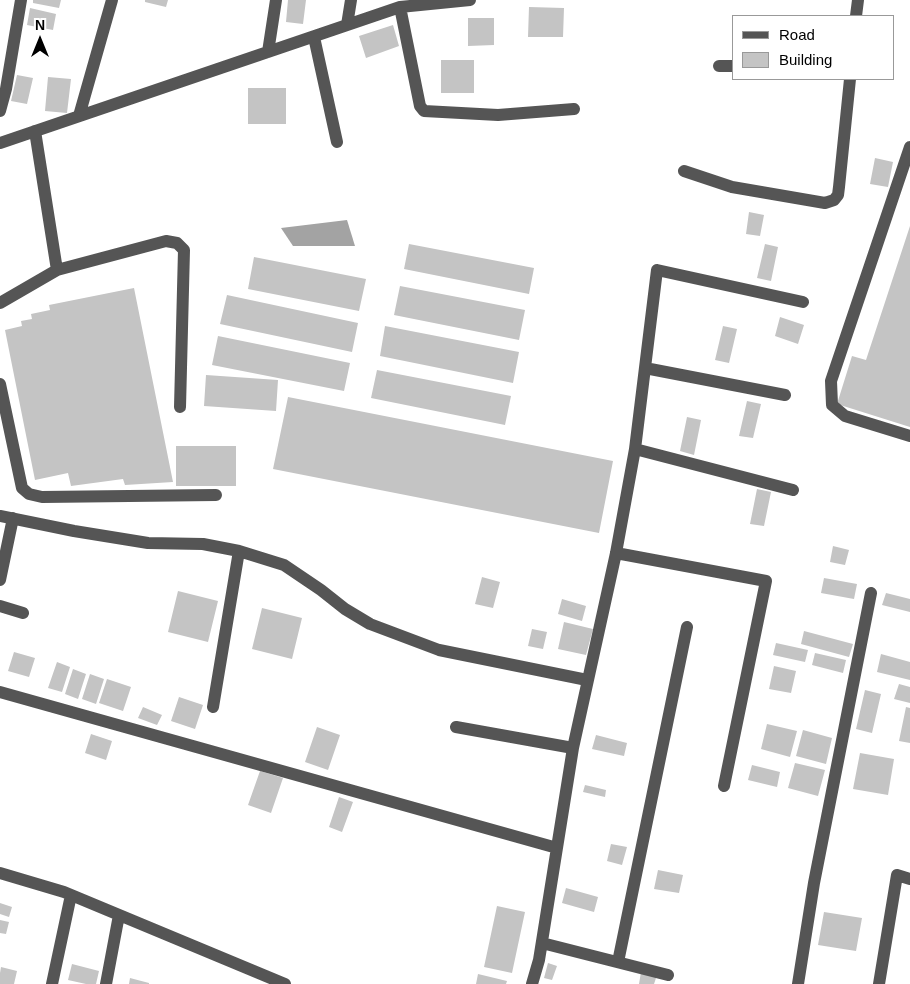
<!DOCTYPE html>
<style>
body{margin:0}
#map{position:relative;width:910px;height:984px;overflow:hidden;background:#fff;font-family:Arial,sans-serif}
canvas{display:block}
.legend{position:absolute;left:732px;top:15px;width:162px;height:65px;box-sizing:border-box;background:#fff;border:1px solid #999;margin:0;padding:6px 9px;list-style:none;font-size:15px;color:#000}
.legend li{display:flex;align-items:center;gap:10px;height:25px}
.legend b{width:25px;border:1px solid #999}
.north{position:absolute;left:15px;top:15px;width:50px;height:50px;-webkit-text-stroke:4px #fff;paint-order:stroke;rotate:0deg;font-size:14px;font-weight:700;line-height:20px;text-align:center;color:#000}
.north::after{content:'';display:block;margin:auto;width:18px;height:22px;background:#000;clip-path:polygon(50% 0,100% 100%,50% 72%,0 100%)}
</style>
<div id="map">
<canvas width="910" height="984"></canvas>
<ul class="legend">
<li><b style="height:6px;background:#555"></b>Road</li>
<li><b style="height:14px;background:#c4c4c4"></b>Building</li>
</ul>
<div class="north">N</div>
</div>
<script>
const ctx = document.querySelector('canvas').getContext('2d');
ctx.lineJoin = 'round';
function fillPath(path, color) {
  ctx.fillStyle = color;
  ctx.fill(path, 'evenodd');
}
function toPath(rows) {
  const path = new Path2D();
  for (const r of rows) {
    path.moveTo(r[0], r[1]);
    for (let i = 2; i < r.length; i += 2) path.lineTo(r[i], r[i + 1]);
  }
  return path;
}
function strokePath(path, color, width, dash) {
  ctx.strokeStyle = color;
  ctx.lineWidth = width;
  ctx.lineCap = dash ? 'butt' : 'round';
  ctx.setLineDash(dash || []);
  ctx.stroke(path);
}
fillPath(toPath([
 [347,220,355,246,293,246,281,228]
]), '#a3a3a3');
fillPath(toPath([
 [33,0,61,0,59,8,33,3],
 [145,0,168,0,166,7,145,2],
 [288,0,306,0,303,24,286,22],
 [529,7,564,8,563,37,528,37],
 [30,8,56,14,53,30,27,25],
 [468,18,494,18,494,45,468,46],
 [393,25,399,46,366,58,359,36],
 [441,60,474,60,474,93,441,93],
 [17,75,33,78,27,104,11,101],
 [48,77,71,79,67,113,45,111],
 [248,88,286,88,286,124,248,124],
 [875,158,893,162,888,187,870,184],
 [749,212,764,215,760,236,746,234],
 [910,226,910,427,837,404,852,356,866,360],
 [409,244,534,268,529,294,404,269],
 [765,244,778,247,771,281,757,278],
 [254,257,366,279,359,311,248,289],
 [400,286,525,310,519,340,394,315],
 [134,288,173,482,125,485,123,479,71,486,68,473,35,480,5,330,22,326,21,321,32,319,31,314,50,310,49,305],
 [227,295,358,323,352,352,220,324],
 [780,317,804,325,798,344,775,336],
 [385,326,519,352,513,383,380,356],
 [723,326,737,329,729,363,715,360],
 [218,336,350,363,344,391,212,365],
 [377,370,511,396,505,425,371,398],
 [206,375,278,380,276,411,204,406],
 [288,397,613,461,599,533,273,469],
 [747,401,761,404,753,438,739,436],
 [687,417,701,420,694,455,680,451],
 [176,446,236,446,236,486,176,486],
 [757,489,771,492,764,526,750,524],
 [833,546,849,550,845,565,830,562],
 [482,577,500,582,493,608,475,604],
 [824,578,857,584,854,599,821,593],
 [178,591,218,601,208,642,168,632],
 [886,593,910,599,910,612,882,605],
 [562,599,586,606,582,621,558,614],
 [262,608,302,618,292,659,252,649],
 [564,622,593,629,586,655,558,649],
 [532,629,547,632,543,649,528,646],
 [804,631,853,644,849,657,801,644],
 [776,643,808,650,805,662,773,655],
 [14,652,35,658,29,677,8,671],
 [815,653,846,660,843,673,812,665],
 [881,654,910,662,910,680,877,672],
 [57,662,70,667,62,692,48,688],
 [774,666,796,671,791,693,769,689],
 [73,669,86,674,78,699,65,694],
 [90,674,104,679,96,704,82,699],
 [107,679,131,687,123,711,99,703],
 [899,684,910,687,910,703,894,699],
 [865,690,881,694,872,733,856,729],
 [179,697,203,705,195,729,171,721],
 [143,707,162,715,157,725,138,718],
 [906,707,910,708,910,743,899,741],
 [767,724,797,731,790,757,761,749],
 [317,727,340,735,328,770,305,762],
 [803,730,832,738,826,764,796,756],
 [91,734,112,741,106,760,85,753],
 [596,735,627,743,624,756,592,749],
 [860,753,894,759,888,795,853,789],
 [795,763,825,770,818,796,788,788],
 [752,765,780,772,777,787,748,780],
 [260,771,283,778,271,813,248,805],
 [585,785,606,790,605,797,583,792],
 [339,797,353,802,342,832,329,827],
 [611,844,627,847,622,865,607,861],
 [658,870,683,875,679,893,654,889],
 [566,888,598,897,594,912,562,903],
 [0,903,12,907,9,917,0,914],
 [497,906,525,912,512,973,484,967],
 [824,912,862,918,856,951,818,945],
 [0,920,9,922,6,934,0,933],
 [548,963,557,966,552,980,544,978],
 [72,964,99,971,96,984,86,984,68,980],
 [1,967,17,971,14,984,0,984,0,973],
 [641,972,657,975,654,984,639,984],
 [478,974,507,981,506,984,476,984],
 [130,978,149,983,149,984,129,984]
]), '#c4c4c4');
strokePath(toPath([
 [400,7,420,106,424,111,498,115,574,109],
 [856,16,858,0],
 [347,25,351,0],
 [314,37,337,142],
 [268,52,276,0],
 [719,66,734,66],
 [0,111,6,89,21,0],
 [79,116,112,0],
 [35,131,57,270,166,241,177,243,184,250,180,407],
 [0,143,400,7,470,0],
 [910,147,831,381,832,405,845,416,910,436],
 [684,171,732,187,825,203,834,200,838,195,839,187,850,79],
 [0,303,57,270],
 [645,368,785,395],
 [0,384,22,488,29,494,42,497,216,495],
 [635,449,793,490],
 [0,516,74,531,148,543,203,544,239,551,284,565,321,590,345,609,370,624,439,650,587,680],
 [616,553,766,581,724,786],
 [0,580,13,518],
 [0,606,23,613],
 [0,692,557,848],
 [213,707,239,551],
 [456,727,573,748],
 [0,873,64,892,285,984],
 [542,943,668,975],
 [618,962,687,627],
 [52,984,71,895],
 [106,984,119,915],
 [532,984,539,960,573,748,616,553,635,449,657,270,803,302],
 [798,984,814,883,871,593],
 [879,984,897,875,910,879]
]), '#555', 12);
</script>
